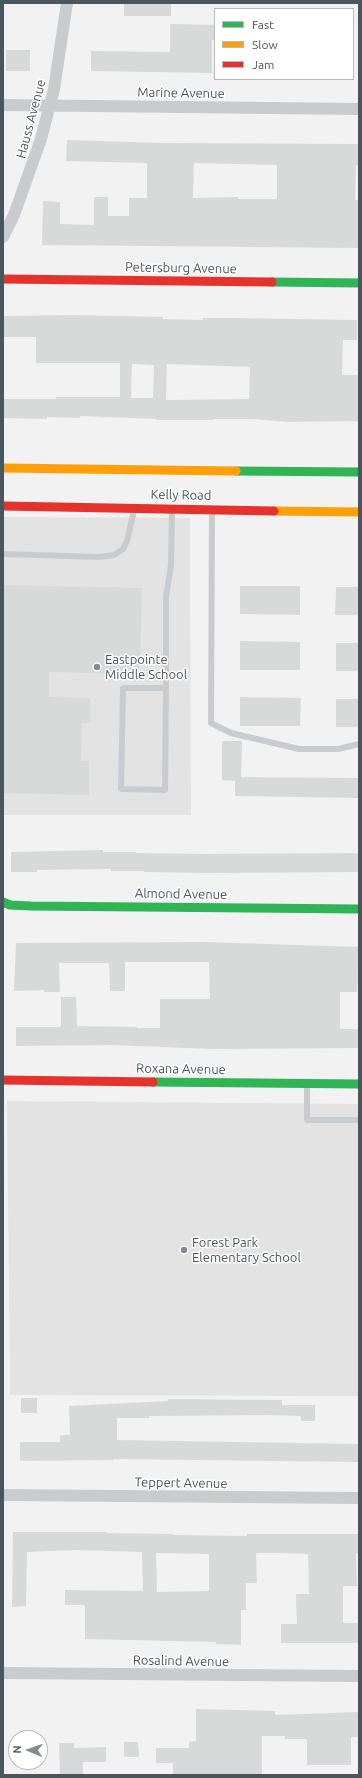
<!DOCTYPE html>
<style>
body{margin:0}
#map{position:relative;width:362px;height:1778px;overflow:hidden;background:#f2f2f2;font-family:Ubuntu,sans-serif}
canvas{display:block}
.frame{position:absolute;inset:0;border:4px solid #49565e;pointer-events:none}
.legend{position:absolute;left:214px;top:8px;width:140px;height:72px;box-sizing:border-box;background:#fff;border:1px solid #b6bbbf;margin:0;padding:5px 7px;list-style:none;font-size:12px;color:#49565e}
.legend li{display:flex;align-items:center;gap:8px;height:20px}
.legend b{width:20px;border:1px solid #b6bbbf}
.north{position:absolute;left:8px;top:1730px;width:40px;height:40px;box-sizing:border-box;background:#fff;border:1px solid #b6bbbf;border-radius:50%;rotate:272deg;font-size:11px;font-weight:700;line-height:16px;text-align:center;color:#49565e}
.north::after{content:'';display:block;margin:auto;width:14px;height:18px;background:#848d92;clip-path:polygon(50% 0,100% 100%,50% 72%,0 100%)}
</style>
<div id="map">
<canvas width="362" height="1778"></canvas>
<div class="frame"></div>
<ul class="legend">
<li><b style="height:5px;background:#30b455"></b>Fast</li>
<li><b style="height:5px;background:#ff9f0a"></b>Slow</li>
<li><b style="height:5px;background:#e5322d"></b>Jam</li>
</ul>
<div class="north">N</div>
</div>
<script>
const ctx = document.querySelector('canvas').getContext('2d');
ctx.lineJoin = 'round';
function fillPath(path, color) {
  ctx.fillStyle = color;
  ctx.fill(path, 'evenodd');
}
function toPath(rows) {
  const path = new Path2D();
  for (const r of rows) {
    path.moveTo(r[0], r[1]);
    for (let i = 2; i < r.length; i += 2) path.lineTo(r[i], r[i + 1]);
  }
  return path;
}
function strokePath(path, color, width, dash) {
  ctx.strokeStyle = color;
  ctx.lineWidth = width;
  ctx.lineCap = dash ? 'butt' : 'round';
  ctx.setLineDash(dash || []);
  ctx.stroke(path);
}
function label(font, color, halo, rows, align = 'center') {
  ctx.font = font + ' Ubuntu,sans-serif';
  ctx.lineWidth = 3;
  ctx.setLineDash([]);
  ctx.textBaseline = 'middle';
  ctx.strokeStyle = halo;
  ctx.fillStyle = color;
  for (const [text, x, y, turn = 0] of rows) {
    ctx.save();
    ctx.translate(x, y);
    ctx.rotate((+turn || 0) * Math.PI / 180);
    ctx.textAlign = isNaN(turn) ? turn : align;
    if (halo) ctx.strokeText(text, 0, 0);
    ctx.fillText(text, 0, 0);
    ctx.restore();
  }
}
fillPath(toPath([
 [3,517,190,518,191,815,3,815],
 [7,1101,359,1104,359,1396,10,1395]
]), '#e4e3e4');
fillPath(toPath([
 [124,3,171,3,171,16,124,16],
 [170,24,215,25,215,40,212,40,212,73,91,71,91,51,170,52],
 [6,50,30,50,30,71,6,71],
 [67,140,164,143,359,144,359,165,356,165,355,200,359,200,359,248,42,245,43,201,60,202,60,224,94,225,94,197,108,197,108,216,129,216,129,198,147,198,147,163,66,161],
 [194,163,277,165,277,199,238,199,238,197,193,198],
 [73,315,163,317,163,319,203,320,203,318,235,318,357,320,357,340,343,340,342,375,359,375,359,421,287,422,254,419,214,419,214,420,156,420,156,419,80,416,80,418,47,417,47,419,3,418,3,399,56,399,56,397,120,397,120,363,36,363,36,337,4,337,4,316],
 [132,364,154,365,153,398,131,398],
 [167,364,250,367,249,399,166,400],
 [3,585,142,588,140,674,49,672,49,697,90,698,90,723,82,723,81,761,89,761,89,795,3,793],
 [240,586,300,586,300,615,240,614],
 [336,587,359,587,359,615,335,615],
 [240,641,300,642,300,670,240,670],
 [336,643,359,643,359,671,336,671],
 [240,697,301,698,300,726,240,726],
 [336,699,359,699,359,727,336,727],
 [222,741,242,741,241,777,359,778,359,798,235,796,235,781,222,780],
 [103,850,103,852,136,852,136,853,202,854,359,853,359,872,210,873,144,872,144,871,111,871,111,869,37,870,37,872,11,872,11,852],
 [206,942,359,947,357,992,340,992,340,1029,359,1029,359,1048,211,1049,112,1045,16,1046,16,1027,61,1027,61,997,76,997,77,1026,137,1027,137,1028,160,1028,160,999,210,999,209,962,125,962,125,991,110,991,109,963,59,963,60,992,44,992,44,990,14,991,16,943],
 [21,1398,37,1398,37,1413,21,1413],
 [168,1399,282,1400,282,1405,315,1405,315,1421,301,1421,301,1416,268,1415,149,1416,149,1418,117,1418,117,1440,359,1444,359,1462,113,1459,113,1460,20,1461,20,1442,60,1442,60,1435,70,1435,69,1406,168,1401],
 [13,1532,106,1532,106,1533,173,1534,173,1535,247,1536,247,1534,359,1534,359,1553,356,1553,357,1586,343,1586,343,1623,359,1623,359,1643,281,1643,281,1624,297,1624,296,1594,309,1594,308,1554,280,1553,256,1553,257,1583,246,1583,246,1610,241,1610,241,1645,216,1644,216,1642,85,1639,85,1605,65,1605,65,1590,143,1591,142,1552,74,1550,27,1552,26,1606,12,1607],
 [156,1553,209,1554,209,1591,157,1592],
 [196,1709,275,1711,275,1715,359,1712,359,1737,351,1737,351,1765,307,1765,307,1739,285,1739,285,1736,262,1736,262,1775,173,1775,173,1763,156,1763,156,1748,189,1748,189,1742,196,1741],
 [124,1742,138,1742,139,1757,124,1757],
 [59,1743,74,1743,74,1748,106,1747,106,1762,83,1762,83,1775,60,1775]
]), '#d8dada');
strokePath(toPath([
 [212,510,211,723,231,733,299,749,338,749,359,744],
 [3,554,99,557,114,555,123,549,127,541,134,510],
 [166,688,123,688,121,789,165,790,166,688,166,597,171,565,172,510],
 [307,1085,307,1120,359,1120]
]), '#c9ccce', 6);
strokePath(toPath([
 [3,105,359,109],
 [3,237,14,215,41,139,54,89,67,3],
 [3,1495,359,1498],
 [3,1673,359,1676]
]), '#c9ccce', 12);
strokePath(toPath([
 [272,282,359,283],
 [236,471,359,472],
 [3,902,10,905,31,906,359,909],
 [153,1082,359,1084]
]), '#30b455', 9);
strokePath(toPath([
 [3,468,236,471],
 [274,511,359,512]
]), '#ff9f0a', 9);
strokePath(toPath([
 [3,279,272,282],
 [3,506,274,511],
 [3,1080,153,1082]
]), '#e5322d', 9);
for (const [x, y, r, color] of [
 [97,667,4,"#848d92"],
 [184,1250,4,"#848d92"]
]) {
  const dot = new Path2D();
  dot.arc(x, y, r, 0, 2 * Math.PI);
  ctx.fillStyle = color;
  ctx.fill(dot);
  strokePath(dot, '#fff', 1.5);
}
label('13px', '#49565e', '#fff', [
 ["Marine Avenue",181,93,1],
 ["Hauss Avenue",31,119,-75],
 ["Petersburg Avenue",181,268,1],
 ["Kelly Road",181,495,1],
 ["Almond Avenue",181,894,1],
 ["Roxana Avenue",181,1069,1],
 ["Teppert Avenue",181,1483,1],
 ["Rosalind Avenue",181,1661,1]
]);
label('13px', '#49565e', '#fff', [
 ["Eastpointe",105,660],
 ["Middle School",105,675],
 ["Forest Park",192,1243],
 ["Elementary School",192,1258]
], 'left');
</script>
